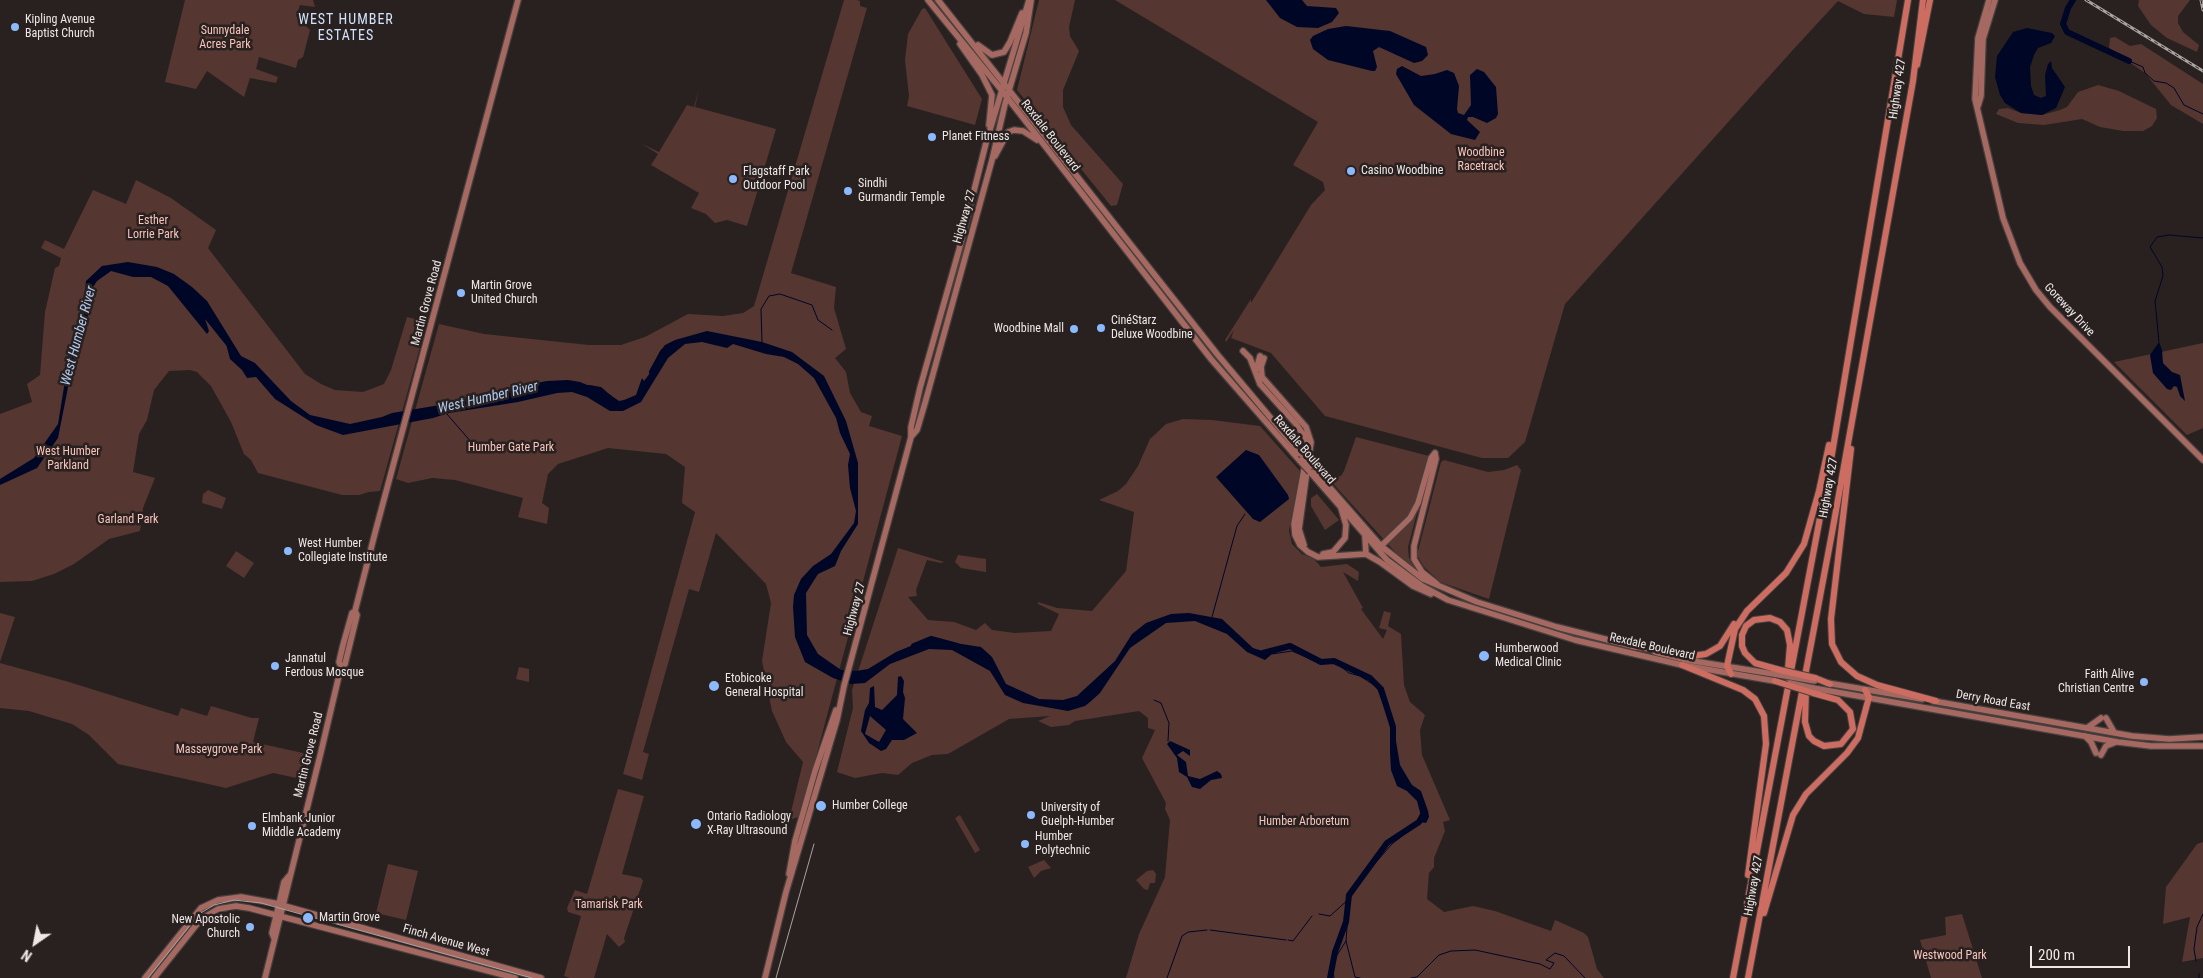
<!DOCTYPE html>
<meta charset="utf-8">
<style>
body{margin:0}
#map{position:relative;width:2203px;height:978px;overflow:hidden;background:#292120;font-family:"Roboto Condensed",sans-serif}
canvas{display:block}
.north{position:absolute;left:10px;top:918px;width:50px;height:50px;-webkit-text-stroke:4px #292120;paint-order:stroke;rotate:213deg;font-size:14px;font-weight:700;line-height:20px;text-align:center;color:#ede7e6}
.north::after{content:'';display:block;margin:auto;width:18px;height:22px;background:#ede7e6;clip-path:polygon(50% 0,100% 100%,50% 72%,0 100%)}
.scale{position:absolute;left:2030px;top:946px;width:100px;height:22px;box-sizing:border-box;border:2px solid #ede7e6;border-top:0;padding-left:6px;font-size:15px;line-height:18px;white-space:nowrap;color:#ede7e6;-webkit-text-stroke:4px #292120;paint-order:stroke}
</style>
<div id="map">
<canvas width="2203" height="978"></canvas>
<div class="north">N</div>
<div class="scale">200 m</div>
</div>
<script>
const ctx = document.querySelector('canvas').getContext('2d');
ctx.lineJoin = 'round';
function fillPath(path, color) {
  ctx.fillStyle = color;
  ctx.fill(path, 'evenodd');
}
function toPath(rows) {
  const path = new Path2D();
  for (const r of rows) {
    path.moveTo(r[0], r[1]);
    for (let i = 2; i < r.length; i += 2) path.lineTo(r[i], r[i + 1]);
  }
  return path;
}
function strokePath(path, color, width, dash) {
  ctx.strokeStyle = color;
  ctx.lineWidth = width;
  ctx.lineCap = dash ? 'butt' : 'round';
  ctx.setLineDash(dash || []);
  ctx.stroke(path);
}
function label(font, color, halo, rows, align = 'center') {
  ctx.font = font + ' "Roboto Condensed",sans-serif';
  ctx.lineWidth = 5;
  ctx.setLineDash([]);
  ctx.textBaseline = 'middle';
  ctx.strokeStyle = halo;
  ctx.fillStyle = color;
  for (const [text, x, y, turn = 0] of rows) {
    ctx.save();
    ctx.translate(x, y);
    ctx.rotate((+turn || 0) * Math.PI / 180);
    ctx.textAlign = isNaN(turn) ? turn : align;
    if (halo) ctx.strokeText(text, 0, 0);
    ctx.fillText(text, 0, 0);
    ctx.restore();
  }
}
fillPath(toPath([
 [185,0,313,0,315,7,300,5,296,16,310,30,303,57,298,60,296,68,259,57,256,69,278,77,276,83,250,78,244,97,207,71,196,89,165,82],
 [844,0,857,0,860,1,860,6,867,8,791,273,836,287,834,308,846,349,835,358,846,372,850,393,861,412,872,416,869,426,902,436,813,768,798,817,789,820,803,762,786,742,772,711,762,661,771,603,766,584,716,533,699,592,689,589,643,752,649,754,642,780,623,774,695,512,682,503,685,467,666,454,608,448,558,464,548,474,542,503,549,508,547,524,518,517,523,498,455,480,432,478,408,483,396,479,439,324,484,334,589,345,621,345,645,337,688,314,723,316,743,313,754,306],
 [1039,0,1075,0,1069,27,1070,36,1079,51,1063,90,1063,107,1071,125,1123,184,1117,205,1111,206,1017,90],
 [1115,0,1897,0,1894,17,1864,14,1838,1,1791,52,1565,304,1525,442,1508,458,1482,458,1325,416,1271,353,1231,338,1234,330,1226,342,1225,340,1251,299,1251,303,1311,205,1325,190,1323,182,1293,165,1318,122],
 [2139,0,2190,0,2178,16,2178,23,2183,32,2199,45,2197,52,2167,38,2151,25,2138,6],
 [925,8,982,99,975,125,907,106,909,96,905,60,908,34,922,9],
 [2115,37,2130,46,2141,44,2203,84,2203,124,2171,105,2145,73,2109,48,2110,38],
 [2098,85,2119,91,2156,109,2157,118,2152,126,2143,131,2123,131,2100,127,2082,119,2044,125,2018,123,1996,114,1999,109,2008,108,2021,113,2042,115,2060,110,2067,107,2078,92],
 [699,89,695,107,776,129,747,226,727,220,715,223,706,214,691,208,699,193,651,165,658,154,642,144,659,152,687,105,694,107],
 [136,180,171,198,216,230,208,248,305,374,321,384,335,390,363,392,384,384,391,370,407,317,427,322,380,491,369,492,359,495,342,495,258,473,251,460,244,454,231,422,211,386,197,372,190,370,169,371,154,390,147,420,139,434,133,472,155,478,143,508,140,531,109,539,74,564,54,574,32,581,0,582,0,414,32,402,27,384,40,375,45,312,55,268,59,266,61,258,41,248,45,240,64,249,93,190,126,204],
 [2203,343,2203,428,2187,435,2114,362],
 [1183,419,1212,420,1260,426,1300,471,1289,531,1292,544,1302,554,1314,559,1321,567,1347,564,1359,572,1358,581,1343,572,1363,608,1361,609,1383,639,1387,630,1379,628,1384,611,1391,613,1388,626,1401,634,1404,685,1410,702,1425,715,1420,730,1422,755,1450,820,1443,822,1445,831,1434,858,1434,867,1429,873,1427,899,1444,912,1473,906,1495,911,1551,931,1555,920,1584,933,1588,937,1597,969,1604,978,1126,978,1139,934,1165,877,1170,820,1165,809,1166,803,1142,758,1155,730,1148,728,1148,718,1139,711,1075,721,1069,725,1051,727,1038,721,1050,716,1009,719,948,754,932,755,912,763,898,775,882,773,855,778,837,772,853,708,852,690,898,548,944,562,941,563,927,560,916,590,917,596,908,597,928,620,954,622,976,630,985,623,992,630,1015,633,1051,631,1059,614,1038,604,1038,602,1057,608,1092,611,1126,571,1134,512,1099,500,1118,491,1126,484,1138,466,1150,439,1166,424],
 [1356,437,1429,456,1431,459,1408,547,1409,558,1422,574,1406,564,1328,478,1341,476,1344,471],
 [1444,460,1488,472,1504,470,1517,465,1521,470,1489,599,1440,582,1424,567,1417,555,1441,462],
 [208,490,226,498,222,509,202,503,203,494],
 [1317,494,1339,520,1325,530,1311,506,1311,498],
 [236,551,254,563,244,578,226,566],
 [958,555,986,559,986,572,961,568,955,562],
 [0,613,15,617,0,662],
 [0,663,69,682,178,716,181,708,207,716,211,706,252,718,259,718,253,742,312,755,306,780,273,773,226,788,118,764,89,735,72,724,29,711,0,708],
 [519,667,529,669,529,682,516,679],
 [618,789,644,796,622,874,641,878,643,881,624,938,625,942,619,947,607,934,594,978,570,978,564,976,581,916,568,912,567,908,575,890,587,894],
 [960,815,980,850,975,853,955,818],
 [2203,842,2203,958,2182,962,2190,917,2163,924,2166,887,2197,844],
 [1044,860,1051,868,1041,871,1034,878,1028,867],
 [388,864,418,871,406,920,376,913],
 [1153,870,1156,874,1155,883,1150,883,1148,890,1144,889,1136,880,1147,871],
 [1962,914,1982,978,1931,978,1920,940,1946,935,1945,917]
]), '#553631');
fillPath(toPath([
 [1266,0,1302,0,1307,6,1336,8,1339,13,1332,22,1318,28,1297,27,1280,18],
 [1346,26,1390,31,1426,47,1428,55,1422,61,1414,63,1379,47,1373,51,1377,67,1375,71,1372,71,1328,60,1313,49,1310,40,1313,36,1328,29],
 [2027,28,2052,33,2055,36,2051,43,2038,48,2034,55,2030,67,2031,86,2034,95,2041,98,2046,96,2045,75,2048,64,2051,61,2052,68,2065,87,2056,108,2042,115,2021,113,2005,103,2000,95,1995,77,1997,56,2013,32],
 [1402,66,1421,76,1435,74,1447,70,1454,73,1459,86,1457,109,1458,113,1464,115,1471,105,1470,75,1477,69,1484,72,1496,87,1498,114,1496,118,1487,123,1473,117,1468,117,1467,120,1480,132,1475,140,1451,134,1414,105,1396,74,1397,69],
 [128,262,157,267,174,274,192,287,207,301,241,356,255,363,291,401,310,415,350,424,382,417,392,413,458,402,498,390,547,381,568,380,580,382,609,394,619,401,624,400,636,395,642,378,644,381,659,361,659,353,665,345,675,340,707,331,762,342,792,352,824,376,846,421,858,463,858,524,841,551,835,566,818,574,806,593,807,635,818,654,841,670,856,671,868,669,896,652,918,643,942,641,981,647,992,657,1006,684,1039,699,1063,700,1077,696,1115,661,1132,634,1146,623,1171,614,1189,613,1222,619,1253,648,1272,654,1265,660,1247,652,1227,634,1195,621,1166,623,1130,648,1100,693,1090,702,1085,706,1068,711,1023,703,1005,695,990,671,952,650,929,649,890,664,865,683,851,684,833,678,805,662,795,637,793,607,794,595,801,579,813,566,831,554,854,523,856,511,850,488,848,465,850,454,840,433,836,418,814,378,798,364,784,357,766,354,733,344,727,348,702,342,685,344,668,358,641,402,623,411,610,411,587,397,572,392,557,393,518,402,449,413,433,418,343,435,316,425,275,399,256,377,247,378,242,370,230,359,225,340,216,326,205,319,209,331,207,334,168,286,151,277,133,277,111,271,97,281,91,290,88,316,77,342,58,438,37,468,0,485,0,479,34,458,58,424,70,350,77,327,83,318,86,281,102,266],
 [2159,342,2162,350,2163,363,2172,372,2180,375,2185,401,2180,396,2177,387,2174,386,2171,390,2167,389,2153,373,2150,355],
 [1246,450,1259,455,1288,495,1289,499,1260,522,1253,519,1216,477],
 [901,676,904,681,903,692,905,698,903,719,917,733,904,740,892,740,886,749,881,751,869,743,861,731,865,710,869,703,870,688,874,686,875,707,882,710,897,695,898,677],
 [870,716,886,730,879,742,865,734],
 [1395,735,1400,765,1412,785,1421,791,1428,811,1429,817,1426,823,1420,822,1421,816,1417,801,1407,791,1397,786,1391,770,1390,751],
 [1170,741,1190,750,1190,756,1183,751,1177,755,1186,762,1188,776,1200,779,1217,771,1221,774,1222,778,1211,780,1200,789,1192,787,1187,777,1179,772,1177,758,1167,744]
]), '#000626');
strokePath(toPath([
 [2129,61,2143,67,2145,73,2154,81,2166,83,2174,88,2184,105,2203,114],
 [762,342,761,309,769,296,780,294,812,305,818,320,832,330],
 [2159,342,2155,301,2163,276,2162,267,2150,247,2157,237,2169,235,2203,238],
 [446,413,479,451],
 [1212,617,1237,526,1245,514],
 [1272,654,1292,651,1317,662,1336,663,1349,673,1360,676,1377,687,1395,735],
 [1154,700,1161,703,1169,723,1168,741],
 [1349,900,1346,941,1355,977,1360,978],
 [1319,914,1330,916,1350,898,1369,870,1392,844,1420,822],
 [1210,930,1286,940],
 [1288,940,1293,941,1312,916],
 [2196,961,2194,949,2197,927,2203,914],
 [2199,974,2199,978],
 [1167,978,1182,936,1188,932,1207,930],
 [1334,978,1332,963,1346,941],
 [1411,978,1417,977,1439,955,1451,951,1475,950,1540,964,1550,969,1554,963,1546,960,1555,953,1564,956,1585,978]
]), '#000626', 1);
strokePath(toPath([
 [2073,0,2068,8,2063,24,2067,32,2129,61],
 [208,318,228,343],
 [652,372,663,352],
 [589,388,600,390,608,397],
 [914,646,931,639,957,646],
 [1263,653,1290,646,1321,662,1334,661,1370,678,1381,689,1393,727,1393,752],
 [1330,978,1335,952,1346,922,1349,895,1387,843,1419,822,1424,813]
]), '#000626', 6);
const major = toPath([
 [928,0,999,87,1211,359,1300,461],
 [938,0,1217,354,1301,454],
 [1989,0,1978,38,1975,99,2003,218,2020,263,2036,290,2050,307,2203,460],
 [960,44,982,75,992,95,989,125],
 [978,45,992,55,1004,52,1010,42,1022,13],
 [1978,106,1981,96,1983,39,1995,0],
 [995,156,1008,132,1014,130,1023,131,1037,140],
 [1243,351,1250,358,1260,384,1296,424,1307,440,1308,448,1294,524,1295,535,1300,545,1308,552,1318,557,1366,554,1380,562,1413,586,1431,594],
 [1264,358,1261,367,1262,377,1306,427,1311,442,1299,529,1304,545],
 [1256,370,1260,356],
 [911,437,917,430,925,403,992,160,1005,104,1026,33,1031,1],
 [1435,453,1436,459,1414,546,1414,559,1422,572,1437,584],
 [1311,466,1381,546,1423,579,1477,602,1557,627,1636,647],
 [1310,472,1387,560,1422,586,1448,600,1575,640,1682,665,1775,681],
 [1365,537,1366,554],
 [1381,546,1410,518,1418,503,1431,458,1435,453],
 [1323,554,1333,552,1345,538,1346,525,1341,508],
 [1655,652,1687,660,1780,675],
 [341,667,345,664,357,615,355,611,375,533,518,0],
 [1827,683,1922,699],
 [1813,688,2118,742,2151,746,2203,746],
 [1933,701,2132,736,2169,739,2203,737],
 [2106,718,2114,732],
 [2087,728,2101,718],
 [2085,736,2091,742,2096,753],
 [2101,755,2106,746,2116,742],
 [789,874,795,841,815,771,836,710],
 [274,938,272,933,279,904,284,882,289,876],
 [145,978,201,908,218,900,241,897,274,903,541,978],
 [154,978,201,919,218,909,236,906,249,908,515,978],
 [265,978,321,752,341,667,339,662,343,645,352,613,355,611],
 [765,978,786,892,837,720,844,686,911,437,911,427,920,388,959,250,986,143,1029,0]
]);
const highway = toPath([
 [1917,65,1930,0],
 [1851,449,1831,619,1832,644,1841,662,1857,676,1877,685,1936,701],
 [1633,646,1692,656,1706,654,1720,646,1734,624],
 [1682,665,1743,690,1755,699,1764,716,1766,744,1748,875],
 [1780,670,1755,663,1745,653,1742,646,1742,635,1746,626,1754,620,1770,618,1780,622,1787,630,1790,645,1788,669],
 [1731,674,1727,666,1735,629,1747,611,1786,573,1804,544,1819,491,1829,445],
 [1815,678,1830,684],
 [1806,689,1805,722,1809,736,1814,741,1824,746,1841,744,1853,729,1850,712,1838,700,1813,693],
 [1764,913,1793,815,1806,794,1847,753,1858,738,1869,697,1865,690],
 [1733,978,1832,454,1908,0],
 [1748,978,1832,533,1913,81,1923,0]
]);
strokePath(major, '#47403e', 8);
strokePath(highway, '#47403e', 8);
strokePath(major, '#a66961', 5.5);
strokePath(highway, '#cd6d61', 6);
strokePath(toPath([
 [148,978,199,914,214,905,234,900,261,903,532,978],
 [776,978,814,844]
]), '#aaa3a2', 1);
const rail = toPath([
 [2086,0,2203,71],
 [2201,0,2203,10]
]);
strokePath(rail, '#aaa3a2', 3);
strokePath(rail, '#292120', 1, [4]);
const majorBridge = toPath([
 [1301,454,1311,466],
 [1300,461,1310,472],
 [1780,675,1815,681],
 [1790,683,1813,688]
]);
const highwayBridge = toPath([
 [1780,670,1815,678],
 [1775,681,1813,693]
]);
strokePath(majorBridge, '#47403e', 8, []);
strokePath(highwayBridge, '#47403e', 8, []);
strokePath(majorBridge, '#a66961', 5.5);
strokePath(highwayBridge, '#cd6d61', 6);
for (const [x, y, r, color] of [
 [15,27,5,"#8cb9fc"],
 [932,137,5,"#8cb9fc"],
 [1351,171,5,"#8cb9fc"],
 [733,179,5,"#8cb9fc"],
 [848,191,5,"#8cb9fc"],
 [461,293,5,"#8cb9fc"],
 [1101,328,5,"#8cb9fc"],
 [1074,329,5,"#8cb9fc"],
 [288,551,5,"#8cb9fc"],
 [1484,656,6,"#8cb9fc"],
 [275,666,5,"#8cb9fc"],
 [2144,682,5,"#8cb9fc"],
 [714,686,6,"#8cb9fc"],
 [821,806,6,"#8cb9fc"],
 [1031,815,5,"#8cb9fc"],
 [696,824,6,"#8cb9fc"],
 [252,826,5,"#8cb9fc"],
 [1025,844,5,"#8cb9fc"],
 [308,918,6,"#8cb9fc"],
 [250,927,5,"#8cb9fc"]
]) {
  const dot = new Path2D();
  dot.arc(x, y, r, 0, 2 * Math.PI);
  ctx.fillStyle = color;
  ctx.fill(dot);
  strokePath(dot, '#292120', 2);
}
label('12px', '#ede7e6', '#292120', [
 ["Kipling Avenue",25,20],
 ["Baptist Church",25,34],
 ["Planet Fitness",942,137],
 ["Casino Woodbine",1361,171],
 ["Flagstaff Park",743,172],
 ["Outdoor Pool",743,186],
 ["Sindhi",858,184],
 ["Gurmandir Temple",858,198],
 ["Martin Grove",471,286],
 ["United Church",471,300],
 ["CinéStarz",1111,321],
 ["Deluxe Woodbine",1111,335],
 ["Woodbine Mall",1064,329,"right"],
 ["West Humber",298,544],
 ["Collegiate Institute",298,558],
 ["Humberwood",1495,649],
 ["Medical Clinic",1495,663],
 ["Jannatul",285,659],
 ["Ferdous Mosque",285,673],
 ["Faith Alive",2134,675,"right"],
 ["Christian Centre",2134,689,"right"],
 ["Etobicoke",725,679],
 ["General Hospital",725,693],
 ["Humber College",832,806],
 ["University of",1041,808],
 ["Guelph-Humber",1041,822],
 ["Ontario Radiology",707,817],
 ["X-Ray Ultrasound",707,831],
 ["Elmbank Junior",262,819],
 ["Middle Academy",262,833],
 ["Humber",1035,837],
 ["Polytechnic",1035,851],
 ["Martin Grove",319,918],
 ["New Apostolic",240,920,"right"],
 ["Church",240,934,"right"]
], 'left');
label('12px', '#f9c4bc', '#292120', [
 ["Sunnydale",225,31],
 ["Acres Park",225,45],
 ["Woodbine",1481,153],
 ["Racetrack",1481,167],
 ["Esther",153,221],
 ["Lorrie Park",153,235],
 ["Humber Gate Park",511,448],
 ["West Humber",68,452],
 ["Parkland",68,466],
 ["Garland Park",128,520],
 ["Masseygrove Park",219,750],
 ["Humber Arboretum",1304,822],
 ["Tamarisk Park",609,905],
 ["Westwood Park",1950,956]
]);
label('12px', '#ede7e6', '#292120', [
 ["Highway 427",1898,89,-82],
 ["Rexdale Boulevard",1050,136,52],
 ["Highway 27",965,217,-74],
 ["Martin Grove Road",427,303,-75],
 ["Goreway Drive",2069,310,47],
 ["Rexdale Boulevard",1304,450,49],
 ["Highway 427",1829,488,-80],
 ["Highway 27",855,609,-75],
 ["Rexdale Boulevard",1652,647,13],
 ["Derry Road East",1993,701,10],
 ["Martin Grove Road",309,755,-76],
 ["Highway 427",1754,886,-80],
 ["Finch Avenue West",446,941,16]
]);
ctx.letterSpacing = '1px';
label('14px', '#d2e3fd', '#292120', [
 ["WEST HUMBER",346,20],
 ["ESTATES",346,36]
]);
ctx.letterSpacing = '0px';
label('italic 14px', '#b0cbf2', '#292120', [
 ["West Humber River",79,336,-75],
 ["West Humber River",488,398,-13]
]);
</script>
